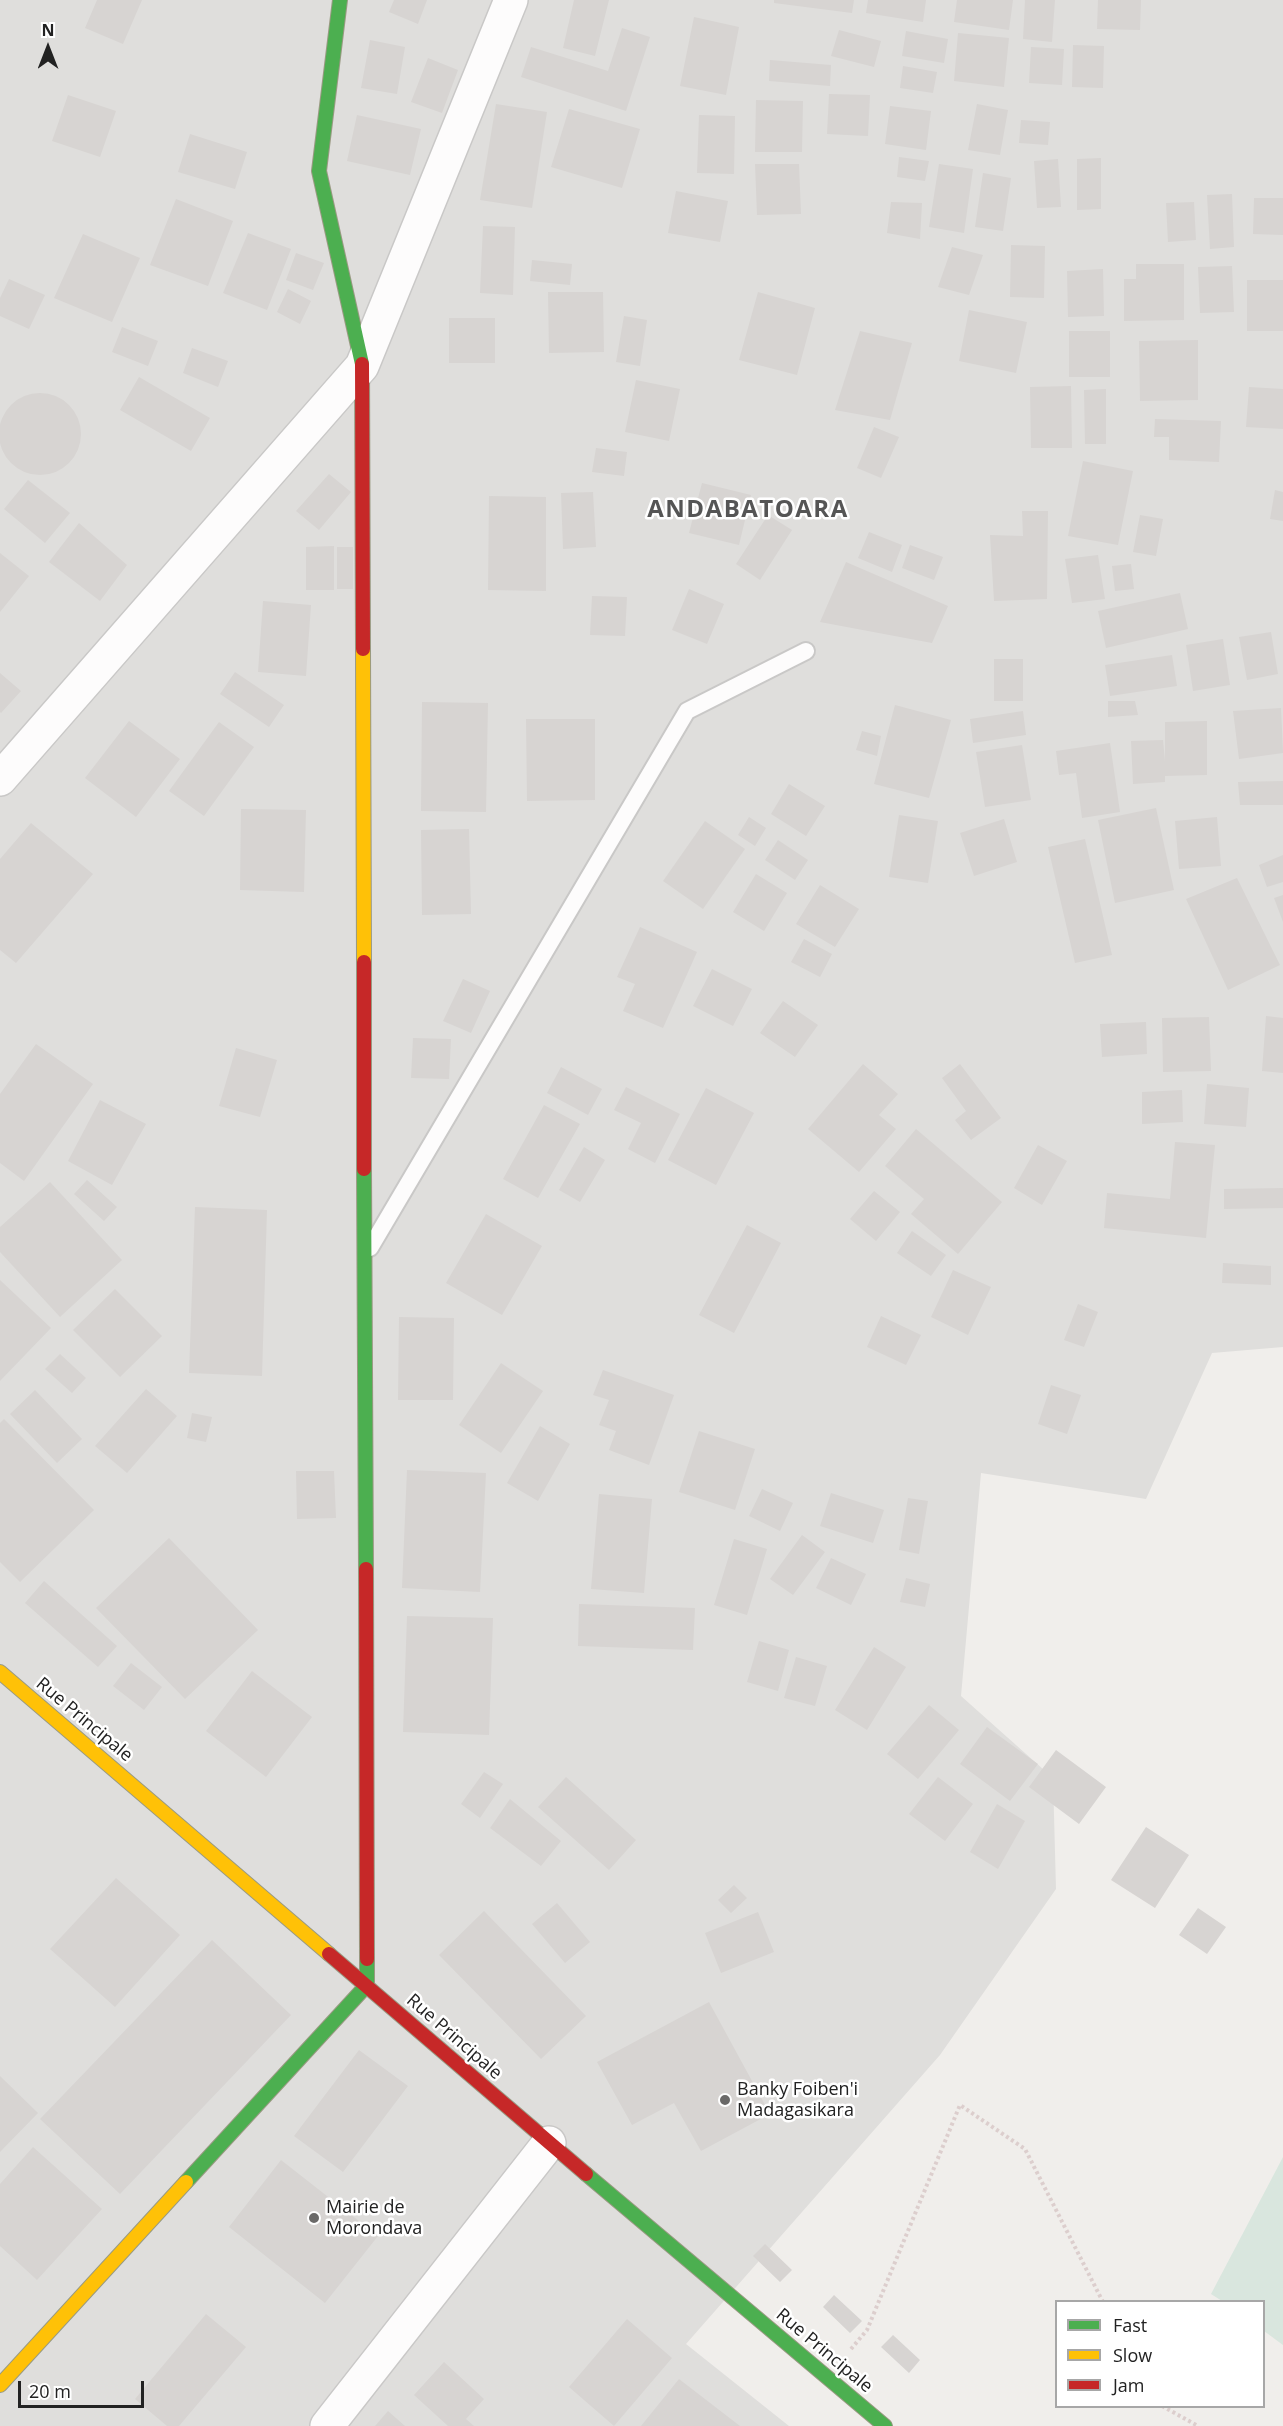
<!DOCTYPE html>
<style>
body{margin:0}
#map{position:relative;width:1283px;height:2426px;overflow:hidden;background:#f0eeeb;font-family:"Open Sans",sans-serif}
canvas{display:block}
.legend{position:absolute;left:1055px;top:2300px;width:210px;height:108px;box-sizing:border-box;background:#fff;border:2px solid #a7a7a7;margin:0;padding:8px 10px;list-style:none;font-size:18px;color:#222}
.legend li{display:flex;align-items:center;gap:12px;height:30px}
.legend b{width:30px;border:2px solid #a7a7a7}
.north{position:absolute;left:18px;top:18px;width:60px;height:60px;-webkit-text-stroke:4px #fff;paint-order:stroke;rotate:0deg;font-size:16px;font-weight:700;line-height:24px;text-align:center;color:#222}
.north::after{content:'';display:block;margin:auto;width:21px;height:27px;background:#222;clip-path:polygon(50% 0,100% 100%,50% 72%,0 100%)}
.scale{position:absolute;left:18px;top:2381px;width:126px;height:27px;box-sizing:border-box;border:3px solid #222;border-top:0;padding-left:8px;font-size:18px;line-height:21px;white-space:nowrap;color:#222;-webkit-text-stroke:4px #fff;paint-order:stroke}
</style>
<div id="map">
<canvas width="1283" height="2426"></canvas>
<ul class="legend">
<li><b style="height:8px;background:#4caf50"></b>Fast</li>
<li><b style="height:8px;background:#ffc107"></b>Slow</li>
<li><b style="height:8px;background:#c62828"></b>Jam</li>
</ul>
<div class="north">N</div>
<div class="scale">20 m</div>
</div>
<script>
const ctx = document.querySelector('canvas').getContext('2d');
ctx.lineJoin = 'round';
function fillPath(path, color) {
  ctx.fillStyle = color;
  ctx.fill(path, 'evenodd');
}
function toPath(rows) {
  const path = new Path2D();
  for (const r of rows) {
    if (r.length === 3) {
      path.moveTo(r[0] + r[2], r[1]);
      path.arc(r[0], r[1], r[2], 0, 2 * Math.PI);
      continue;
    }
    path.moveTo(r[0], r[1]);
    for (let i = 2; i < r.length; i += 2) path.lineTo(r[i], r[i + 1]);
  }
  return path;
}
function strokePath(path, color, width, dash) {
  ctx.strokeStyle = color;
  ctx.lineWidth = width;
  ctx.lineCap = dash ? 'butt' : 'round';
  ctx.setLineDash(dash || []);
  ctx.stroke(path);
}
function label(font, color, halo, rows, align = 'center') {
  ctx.font = font + ' "Open Sans",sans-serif';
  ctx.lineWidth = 5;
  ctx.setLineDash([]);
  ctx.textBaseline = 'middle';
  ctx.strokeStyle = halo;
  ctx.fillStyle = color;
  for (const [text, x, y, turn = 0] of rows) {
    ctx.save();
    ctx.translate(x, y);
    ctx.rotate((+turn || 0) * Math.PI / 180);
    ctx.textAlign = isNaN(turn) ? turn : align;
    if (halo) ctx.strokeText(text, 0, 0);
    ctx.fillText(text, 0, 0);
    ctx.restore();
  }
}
fillPath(toPath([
 [0,0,1283,0,1283,1347,1212,1353,1146,1499,981,1473,961,1696,1053,1778,1056,1889,940,2055,686,2344,789,2426,0,2426]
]), '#dfdedc');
fillPath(toPath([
 [1283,2157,1283,2345,1264,2331,1264,2302,1222,2301,1211,2294]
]), '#d9e6de');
fillPath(toPath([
 [97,0,142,0,123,44,85,28],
 [394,0,427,0,418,24,389,12],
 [574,0,609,0,595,56,563,48],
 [774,0,854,0,852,13,774,3],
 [868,0,926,0,923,22,866,13],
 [957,0,1013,0,1009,30,954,22],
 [1025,0,1055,0,1052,42,1023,39],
 [1098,0,1141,0,1140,30,1097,29],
 [694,17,739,27,726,95,680,86],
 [622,28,650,37,626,111,521,77,531,47,608,71],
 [839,30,881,41,874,67,831,56],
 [906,31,948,39,944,63,902,56],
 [958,33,1009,38,1004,87,954,81],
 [370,40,405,47,397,94,361,88],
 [1073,45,1104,46,1103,88,1072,87],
 [1031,47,1064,49,1062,85,1029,83],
 [428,58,458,70,442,113,411,102],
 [770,60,831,65,830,86,769,81],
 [903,66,937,72,933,93,900,88],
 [829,94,870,95,868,136,827,134],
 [68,95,116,111,100,157,52,141],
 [756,100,803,101,802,152,755,152],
 [496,104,547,112,532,208,480,200],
 [977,104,1008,110,1000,155,968,150],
 [890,106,931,111,926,150,885,144],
 [569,109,640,129,622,188,551,167],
 [357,115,421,129,410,175,347,161],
 [699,115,735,116,734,174,697,173],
 [1021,120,1050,122,1048,145,1019,143],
 [190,134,247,152,235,189,178,172],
 [899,157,929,161,925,181,897,177],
 [1101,158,1101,209,1077,210,1077,159],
 [1058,159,1061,207,1037,208,1034,161],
 [755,164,799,164,801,214,757,215],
 [939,164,973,169,964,233,929,227],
 [983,173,1011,178,1003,231,975,227],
 [676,191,728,201,720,242,668,233],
 [1232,194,1234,247,1210,249,1207,195],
 [1254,198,1283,198,1283,235,1253,234],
 [176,199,233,221,208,286,150,265],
 [891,202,922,203,920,239,887,233],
 [1194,202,1196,240,1168,242,1166,203],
 [483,226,515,227,513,295,480,293],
 [248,233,291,249,267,310,223,293],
 [83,234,140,258,112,322,54,298],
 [1011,245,1045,246,1044,298,1010,297],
 [952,247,983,255,969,295,938,287],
 [296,253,324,263,313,290,286,280],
 [532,260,572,264,570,285,530,281],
 [1136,264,1184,264,1184,320,1124,321,1124,279,1136,279],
 [1232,266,1234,312,1200,313,1198,267],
 [1103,269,1104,316,1068,317,1067,271],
 [9,279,45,295,29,329,0,316,0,298],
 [1247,280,1283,280,1283,331,1247,331],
 [288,289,311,301,300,324,277,312],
 [548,292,603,292,604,352,549,353],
 [758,292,815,308,797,375,739,360],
 [969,310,1027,322,1016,373,959,361],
 [624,316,647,320,640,366,616,362],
 [449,318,495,318,495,363,449,363],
 [122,327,158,341,148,366,112,352],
 [860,331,912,343,890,420,835,410],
 [1069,331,1110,331,1110,377,1069,377],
 [1198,340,1198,400,1140,401,1139,341],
 [192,348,228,361,218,387,183,373],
 [139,377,210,418,191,451,120,410],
 [636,380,680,389,669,441,625,432],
 [1071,386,1072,448,1031,448,1030,387],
 [1249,387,1283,389,1283,429,1246,427],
 [1106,389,1106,444,1085,444,1084,390],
 [40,434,41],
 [1155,419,1221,421,1219,462,1169,460,1169,437,1154,437],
 [874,427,899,437,881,478,857,468],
 [596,448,627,452,624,476,592,472],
 [1083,461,1133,471,1118,545,1068,536],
 [329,474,351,492,319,530,296,511],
 [28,480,70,513,45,543,4,509],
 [702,483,751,495,739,545,689,533],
 [1275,490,1283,492,1283,521,1270,519],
 [593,492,596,547,563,549,561,493],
 [489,496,546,497,546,591,488,590],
 [1022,511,1048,511,1047,599,994,601,990,535,1023,536],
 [768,515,792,530,760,580,736,564],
 [1140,515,1163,519,1156,556,1133,552],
 [79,523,127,565,100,601,49,562],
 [869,532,902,545,892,572,858,558],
 [910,545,943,557,934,580,902,568],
 [334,546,334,590,306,590,306,547],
 [337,547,353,547,353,589,337,589],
 [0,553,29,576,0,612],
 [1098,555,1105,599,1072,603,1065,559],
 [846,562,948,606,932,643,820,622],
 [1131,564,1134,589,1115,591,1112,566],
 [689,589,724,604,707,644,672,630],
 [1180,593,1188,629,1106,648,1098,611],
 [592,596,627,597,625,636,590,635],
 [263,601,311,605,306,676,258,672],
 [1271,632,1278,674,1247,680,1239,637],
 [1223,639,1230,685,1193,691,1186,645],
 [1172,655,1177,686,1110,696,1105,665],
 [994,659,1023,659,1023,701,994,701],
 [235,672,284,705,269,727,220,694],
 [0,673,21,691,1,713,0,712],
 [1108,701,1135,701,1138,715,1108,717],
 [422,702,488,703,486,812,421,811],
 [895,705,951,720,929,798,874,784],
 [1281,708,1283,753,1239,759,1233,711],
 [1023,711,1026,735,973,743,970,719],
 [526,719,595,719,595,800,527,801],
 [129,721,180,759,136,817,85,778],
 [1207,721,1207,775,1165,776,1165,782,1133,784,1131,741,1163,740,1165,761,1165,722],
 [219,722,254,747,204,816,169,791],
 [862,731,881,736,877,756,856,750],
 [1110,743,1120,812,1082,818,1076,773,1059,775,1056,751],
 [1022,745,1031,800,985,807,976,752],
 [1283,781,1283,805,1240,805,1238,782],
 [789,784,825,806,806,836,771,814],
 [1156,808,1174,890,1115,903,1098,820],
 [241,809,306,810,304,892,240,890],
 [899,815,938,821,928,883,889,877],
 [749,817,766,828,755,846,738,835],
 [1217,817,1221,866,1179,869,1175,821],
 [1004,819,1017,862,974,876,960,833],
 [705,821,745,849,703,909,663,881],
 [31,823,93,874,16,963,0,950,0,859],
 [469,829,471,914,422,915,421,830],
 [1085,839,1112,955,1075,963,1048,847],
 [778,840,808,860,795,880,765,860],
 [1283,855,1283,882,1267,887,1259,865],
 [756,874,787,893,764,931,733,912],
 [1237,878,1280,965,1228,990,1186,899],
 [820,885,859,909,835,947,796,924],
 [1283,895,1283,922,1274,898],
 [640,927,697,952,663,1028,623,1011,635,984,617,977],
 [804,939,832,954,820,977,791,962],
 [712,969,752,989,733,1026,693,1006],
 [463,979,490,991,471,1033,443,1021],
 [783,1001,818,1025,795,1057,760,1033],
 [1266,1016,1283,1018,1283,1073,1262,1071],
 [1209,1017,1211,1071,1163,1072,1162,1018],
 [1146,1022,1147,1054,1102,1057,1100,1024],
 [413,1038,451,1039,449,1079,411,1078],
 [36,1044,93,1084,24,1181,0,1163,0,1094],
 [236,1048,277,1060,260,1117,219,1106],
 [863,1064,898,1094,879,1115,896,1129,859,1172,808,1129],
 [960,1064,1001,1118,971,1140,955,1120,966,1111,942,1078],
 [561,1067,602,1089,588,1115,547,1093],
 [1207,1084,1249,1088,1246,1127,1204,1124],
 [626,1087,680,1114,655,1163,628,1149,641,1123,614,1110],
 [706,1088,754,1113,716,1185,668,1160],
 [1182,1090,1183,1122,1142,1124,1142,1092],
 [100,1100,146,1124,112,1185,68,1161],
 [544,1105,580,1124,538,1198,503,1179],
 [916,1129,1002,1202,958,1254,911,1214,924,1199,885,1166],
 [1175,1142,1215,1145,1206,1238,1104,1228,1107,1193,1170,1199],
 [1038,1145,1067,1161,1042,1205,1014,1188],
 [584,1147,605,1160,580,1202,559,1190],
 [87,1180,117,1207,104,1221,74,1194],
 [50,1182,122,1260,60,1317,0,1252,0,1227],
 [1283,1188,1283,1208,1224,1209,1224,1189],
 [874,1191,900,1212,876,1241,850,1219],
 [195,1207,267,1210,262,1376,189,1373],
 [486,1214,542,1246,502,1315,446,1283],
 [747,1225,781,1243,734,1333,699,1315],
 [912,1231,946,1255,931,1276,897,1253],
 [1223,1263,1271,1266,1271,1285,1222,1283],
 [953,1270,991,1287,968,1335,931,1317],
 [0,1280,51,1328,0,1381],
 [115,1289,162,1336,120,1377,73,1330],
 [1078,1304,1098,1312,1084,1347,1064,1340],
 [881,1316,921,1335,906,1365,867,1347],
 [399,1317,454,1318,453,1400,398,1400],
 [60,1354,86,1378,72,1393,45,1369],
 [501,1363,543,1391,501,1453,459,1425],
 [603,1370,674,1395,649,1465,609,1450,616,1431,599,1425,609,1400,593,1395],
 [1051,1385,1081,1395,1067,1434,1038,1424],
 [146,1389,177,1416,127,1473,95,1446],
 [35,1390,82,1439,57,1463,10,1414],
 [192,1413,212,1417,206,1442,187,1438],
 [4,1419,94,1510,20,1582,0,1562,0,1423],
 [540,1426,570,1444,538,1501,507,1483],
 [699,1431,755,1449,735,1510,679,1492],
 [407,1470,486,1473,480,1592,402,1588],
 [296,1471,334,1471,336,1518,297,1519],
 [762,1489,793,1503,780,1531,749,1516],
 [831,1493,884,1510,873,1543,820,1526],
 [599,1494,652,1499,644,1593,591,1589],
 [908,1498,928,1501,919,1554,899,1550],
 [802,1535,825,1552,793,1595,770,1579],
 [169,1538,258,1630,185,1699,96,1608],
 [734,1539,767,1549,747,1615,714,1605],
 [831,1558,866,1574,851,1605,816,1588],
 [906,1578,930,1584,925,1607,900,1602],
 [44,1581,117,1646,98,1667,25,1603],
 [579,1604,695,1608,693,1650,578,1646],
 [407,1616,493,1618,489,1735,403,1732],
 [759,1641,789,1650,778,1691,747,1682],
 [874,1647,906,1667,867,1730,835,1710],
 [796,1657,827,1666,815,1706,784,1698],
 [131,1663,162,1687,144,1710,113,1686],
 [252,1671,312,1717,266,1777,206,1731],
 [929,1705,959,1730,918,1779,887,1754],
 [987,1727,1038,1764,1010,1801,960,1764],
 [1056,1750,1106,1787,1079,1824,1029,1787],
 [484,1772,503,1784,480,1818,461,1804],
 [566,1777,636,1840,609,1870,538,1807],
 [938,1777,973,1804,945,1841,909,1814],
 [510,1799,561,1841,541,1866,490,1828],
 [997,1804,1025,1821,998,1869,970,1852],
 [1146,1827,1189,1855,1155,1908,1111,1880],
 [116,1878,180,1935,115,2007,50,1949],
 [734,1885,747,1898,731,1913,718,1900],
 [557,1903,590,1942,565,1963,532,1924],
 [1198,1908,1226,1927,1207,1954,1179,1935],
 [484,1911,586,2016,541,2059,439,1955],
 [758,1912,774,1952,721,1973,705,1933],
 [212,1940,291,2015,120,2194,40,2119],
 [709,2002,770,2114,701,2151,674,2103,632,2125,597,2062],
 [359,2050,408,2086,343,2172,294,2136],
 [0,2076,38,2113,0,2152],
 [33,2147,102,2209,37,2280,0,2246,0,2184],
 [281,2160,378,2236,325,2303,229,2227],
 [765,2244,792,2270,780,2282,753,2256],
 [834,2295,862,2321,850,2333,823,2307],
 [206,2314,246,2347,179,2426,167,2426,135,2399],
 [627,2319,672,2358,614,2426,569,2387],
 [893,2335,920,2360,909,2373,881,2347],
 [444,2362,484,2399,466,2419,474,2426,448,2426,414,2395],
 [679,2379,740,2426,641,2426],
 [388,2411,405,2426,375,2426]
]), '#d7d4d2');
const lane = toPath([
 [370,1248,687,711,806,651]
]);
const street = toPath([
 [0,779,362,366,511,0],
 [327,2426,549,2143]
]);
const fast = toPath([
 [340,0,319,171,362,364],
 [364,1169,366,1569],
 [586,2174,885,2426],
 [186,2182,367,1985,367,1959]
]);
const slow = toPath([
 [363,649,364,962],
 [0,1672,329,1954],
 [0,2385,186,2182]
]);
const jam = toPath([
 [362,364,363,649],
 [364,962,364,1169],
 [366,1569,367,1959],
 [329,1954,586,2174]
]);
strokePath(lane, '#c9c8c7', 20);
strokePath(street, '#c9c8c7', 36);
strokePath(fast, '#999a82', 16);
strokePath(slow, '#999a82', 16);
strokePath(jam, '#999a82', 16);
strokePath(toPath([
 [851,2349,867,2330,960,2105,1025,2149,1103,2302],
 [1162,2406,1198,2426]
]), '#dccecd', 4, [3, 3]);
strokePath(lane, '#fdfcfc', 16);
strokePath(street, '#fdfcfc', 33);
strokePath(fast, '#4caf50', 14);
strokePath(slow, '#ffc107', 14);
strokePath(jam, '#c62828', 14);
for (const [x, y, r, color] of [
 [725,2100,6,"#6a6968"],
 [314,2218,6,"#6a6968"]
]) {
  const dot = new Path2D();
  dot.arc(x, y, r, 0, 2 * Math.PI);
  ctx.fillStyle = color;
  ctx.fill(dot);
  strokePath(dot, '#fff', 2);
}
label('18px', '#222', '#fff', [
 ["Rue Principale",84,1720,40],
 ["Rue Principale",454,2037,41],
 ["Rue Principale",824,2351,40]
]);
label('18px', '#222', '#fff', [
 ["Banky Foiben'i",737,2090],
 ["Madagasikara",737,2111],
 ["Mairie de",326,2208],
 ["Morondava",326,2229]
], 'left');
ctx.letterSpacing = '1.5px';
label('bold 24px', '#555', '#fff', [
 ["ANDABATOARA",748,510]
]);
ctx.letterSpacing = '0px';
</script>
